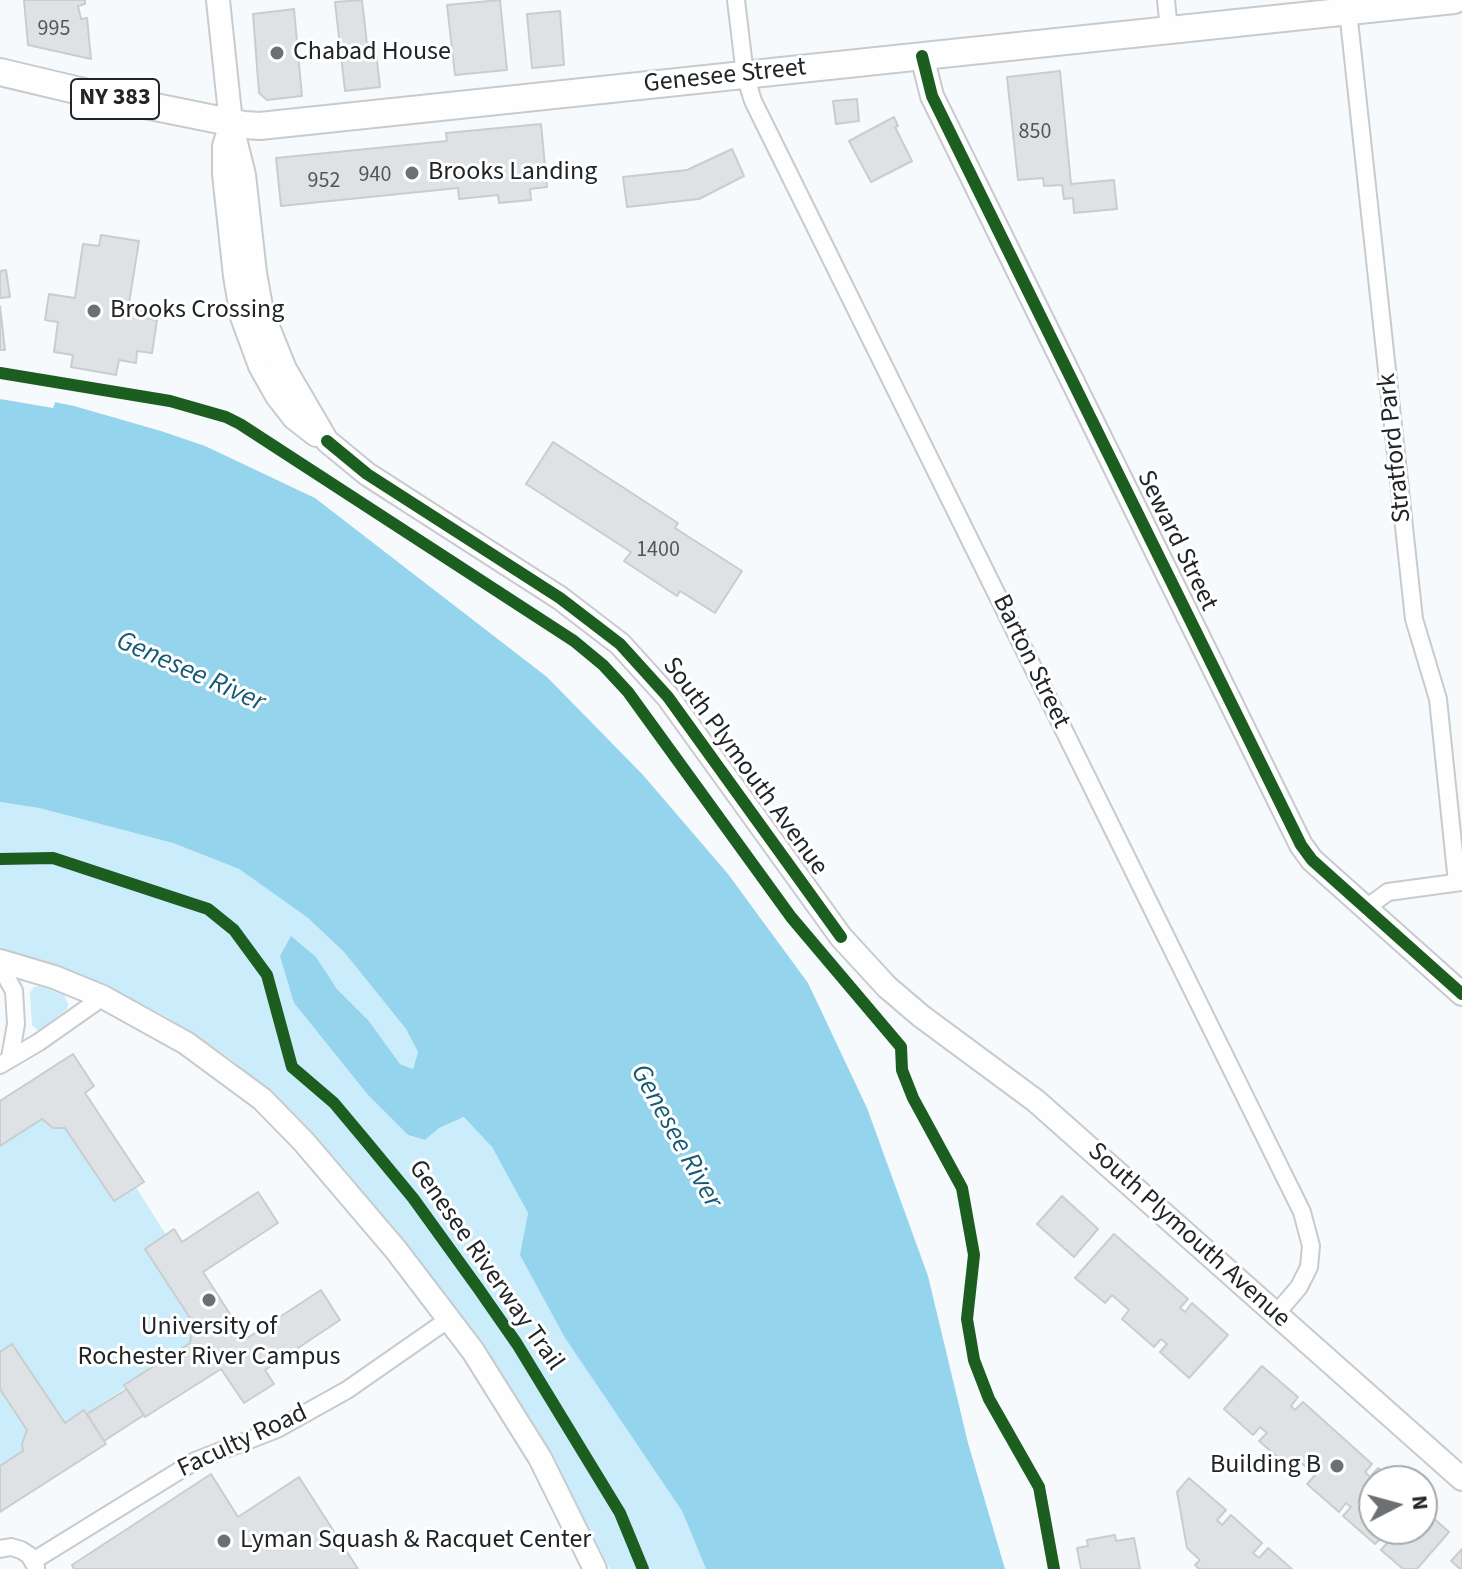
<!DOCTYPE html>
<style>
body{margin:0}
#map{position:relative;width:1462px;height:1569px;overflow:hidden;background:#f6fafc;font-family:"Source Sans 3",sans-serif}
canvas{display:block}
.north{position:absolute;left:1358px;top:1465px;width:80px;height:80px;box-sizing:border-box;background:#fff;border:2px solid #a6a8a9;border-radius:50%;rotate:84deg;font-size:22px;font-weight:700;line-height:32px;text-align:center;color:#212527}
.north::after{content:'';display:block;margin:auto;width:28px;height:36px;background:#6c7072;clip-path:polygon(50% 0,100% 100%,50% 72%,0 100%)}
</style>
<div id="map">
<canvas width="1462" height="1569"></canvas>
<div class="north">N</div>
</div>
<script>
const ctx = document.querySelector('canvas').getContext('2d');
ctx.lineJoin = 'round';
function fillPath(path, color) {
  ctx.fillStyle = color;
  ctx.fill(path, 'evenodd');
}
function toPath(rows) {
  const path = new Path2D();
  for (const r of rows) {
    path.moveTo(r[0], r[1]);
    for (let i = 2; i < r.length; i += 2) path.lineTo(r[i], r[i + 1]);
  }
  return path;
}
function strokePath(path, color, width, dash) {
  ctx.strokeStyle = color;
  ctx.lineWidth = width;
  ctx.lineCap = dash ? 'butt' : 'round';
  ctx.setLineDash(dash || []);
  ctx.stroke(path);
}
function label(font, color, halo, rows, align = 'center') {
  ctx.font = font + ' "Source Sans 3",sans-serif';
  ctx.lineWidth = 6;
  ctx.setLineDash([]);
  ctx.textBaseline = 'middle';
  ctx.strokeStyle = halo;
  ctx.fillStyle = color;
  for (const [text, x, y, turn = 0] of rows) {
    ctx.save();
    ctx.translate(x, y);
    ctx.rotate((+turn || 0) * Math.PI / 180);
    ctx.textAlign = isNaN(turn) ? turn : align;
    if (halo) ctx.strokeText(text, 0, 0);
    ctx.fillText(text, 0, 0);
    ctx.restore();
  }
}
fillPath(toPath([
 [0,802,39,808,173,843,239,869,308,918,344,952,406,1029,418,1052,413,1069,400,1064,369,1021,337,989,316,957,294,1003,368,1095,408,1135,425,1140,439,1128,465,1117,492,1147,528,1213,521,1255,565,1338,682,1511,706,1569,610,1569,558,1468,500,1371,439,1287,345,1170,276,1097,228,1057,167,1017,104,985,45,961,0,949],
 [39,986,64,995,68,1004,67,1009,39,1031,32,1025,30,993,34,987],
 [42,1119,53,1128,65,1128,113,1201,136,1187,166,1235,145,1250,196,1327,190,1336,190,1343,87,1414,84,1411,65,1423,13,1345,0,1352,0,1146],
 [0,1389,27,1430,22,1444,23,1451,0,1466]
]), '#cbecfa');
fillPath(toPath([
 [0,391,74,406,161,431,205,446,315,498,547,677,643,775,728,874,808,983,867,1108,928,1276,968,1443,1005,1569,706,1569,682,1511,565,1338,520,1255,528,1213,492,1147,464,1117,439,1128,425,1140,408,1135,368,1095,294,1003,280,956,291,936,316,957,337,989,369,1021,400,1064,413,1069,418,1052,406,1029,344,952,308,918,239,869,173,843,39,808,0,802]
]), '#95d4ed');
fillPath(toPath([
 [0,387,56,398,56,400,53,408,0,399]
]), '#f6fafc');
const building = toPath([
 [24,0,85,0,85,4,78,6,81,19,87,18,91,59,28,45,24,0],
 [362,0,367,44,375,43,380,87,345,91,335,2,362,0],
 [500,0,507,70,455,75,447,5,500,0],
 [294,9,302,96,267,100,259,93,253,14,294,9],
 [560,11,564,65,532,68,527,14,560,11],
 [1060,71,1071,184,1114,180,1117,209,1074,213,1073,198,1064,199,1062,185,1044,186,1043,178,1018,180,1007,77,1060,71],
 [857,99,859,121,836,124,833,101,857,99],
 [894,117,898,126,895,127,912,161,871,182,849,141,894,117],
 [541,124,547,187,530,189,531,200,499,203,498,195,459,199,458,188,281,206,276,158,447,141,446,133,541,124],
 [732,149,744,176,699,199,627,207,623,177,687,170,732,149],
 [101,235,139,241,129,303,142,305,140,317,157,320,152,353,137,351,136,363,119,360,116,375,71,367,73,355,54,352,58,322,45,320,49,294,75,298,83,244,99,246,101,235],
 [6,270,10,297,0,298,0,271,6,270],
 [0,306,5,350,0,350,0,306],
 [553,442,678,523,675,528,742,571,715,613,680,591,677,596,624,561,631,552,526,484,553,442],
 [73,1054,94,1086,85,1093,144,1182,114,1201,65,1128,53,1128,42,1119,0,1146,0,1101,73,1054],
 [258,1192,278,1223,203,1272,246,1339,321,1290,340,1320,265,1370,274,1384,244,1403,221,1369,145,1417,124,1385,190,1343,192,1330,196,1327,145,1249,174,1229,182,1242,258,1192],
 [1062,1196,1098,1229,1074,1257,1037,1224,1062,1196],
 [1114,1234,1188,1299,1180,1308,1185,1312,1192,1303,1228,1335,1189,1378,1160,1352,1167,1344,1161,1339,1154,1347,1122,1319,1129,1310,1112,1295,1105,1303,1075,1278,1114,1234],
 [12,1344,65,1423,84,1410,106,1444,0,1512,0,1466,23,1451,22,1444,27,1430,0,1389,0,1352,12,1344],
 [1262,1366,1298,1397,1291,1406,1295,1410,1303,1402,1372,1464,1365,1472,1370,1477,1378,1468,1392,1481,1374,1481,1374,1529,1422,1529,1422,1508,1449,1532,1417,1569,1403,1569,1381,1550,1389,1541,1383,1536,1375,1544,1343,1516,1351,1507,1346,1503,1339,1512,1307,1484,1315,1475,1298,1460,1291,1469,1259,1441,1267,1433,1260,1427,1253,1435,1224,1409,1262,1366],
 [127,1389,144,1415,104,1441,87,1414,127,1389],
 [211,1474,238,1517,299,1477,358,1569,74,1569,72,1565,211,1474],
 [1189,1478,1226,1510,1217,1520,1222,1525,1231,1515,1262,1543,1253,1553,1259,1558,1268,1548,1292,1569,1199,1569,1195,1565,1200,1560,1187,1548,1177,1492,1189,1478],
 [1115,1535,1116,1541,1134,1538,1140,1569,1081,1569,1077,1548,1088,1546,1087,1540,1115,1535],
 [1462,1549,1462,1569,1460,1569,1451,1561,1462,1549]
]);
fillPath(building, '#dee2e4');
strokePath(building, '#c9cdce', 2);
const street = toPath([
 [736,0,745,75,753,101,1302,1212,1311,1246,1309,1267,1299,1287,1276,1314],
 [1166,0,1169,30],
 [1348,11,1414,619,1438,699,1457,882],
 [1366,908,1388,892,1462,882],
 [0,966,14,991,16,1024,10,1058],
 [0,1065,39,1042,103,997],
 [0,1549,11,1547,21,1550,29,1555,36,1567],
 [33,1561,195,1461,277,1429,347,1390,449,1319]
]);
const secondary = toPath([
 [218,0,231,123,244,175,255,273,262,312,285,369,327,441,367,474,560,598,620,644,668,697,841,937,887,987,921,1016,1036,1101,1462,1479],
 [922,56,932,96,1301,845,1312,860,1462,994],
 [231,124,224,146,224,174,235,276,242,317,260,366,277,396,294,418,316,435],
 [0,961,54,977,103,997,186,1043,262,1099,304,1142,396,1250,473,1351,540,1458,595,1569]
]);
const primary = toPath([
 [0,72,101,96,244,125,260,126,1454,0]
]);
strokePath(street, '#c7cbcd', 20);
strokePath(secondary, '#c7cbcd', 26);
strokePath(primary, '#c7cbcd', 30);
strokePath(street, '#fefeff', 16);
strokePath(secondary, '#fefeff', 22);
strokePath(primary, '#fefeff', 26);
strokePath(toPath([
 [922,56,932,96,1301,845,1312,860,1462,994],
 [0,373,170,401,226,417,240,424,574,641,603,665,628,692,791,917,901,1047,902,1070,913,1098,962,1188,974,1255,967,1319,974,1360,989,1399,1039,1487,1054,1569],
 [327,441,367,474,560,598,620,644,668,697,841,937],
 [0,859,53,858,208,909,234,930,267,975,292,1067,334,1103,365,1140,413,1198,478,1288,517,1344,620,1513,643,1569]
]), '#1b5e20', 12);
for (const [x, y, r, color] of [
 [277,53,8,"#6c7072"],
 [412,173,8,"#6c7072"],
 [94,311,8,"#6c7072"],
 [209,1300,8,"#6c7072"],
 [1337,1466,8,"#6c7072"],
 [224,1541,8,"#6c7072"]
]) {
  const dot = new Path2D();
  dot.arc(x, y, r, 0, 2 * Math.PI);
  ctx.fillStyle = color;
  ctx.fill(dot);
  strokePath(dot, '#fff', 3);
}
label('22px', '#525658', null, [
 ["995",54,30],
 ["850",1035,133],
 ["940",375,176],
 ["952",324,182],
 ["1400",658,551]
]);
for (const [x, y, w] of [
 [115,99,88]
]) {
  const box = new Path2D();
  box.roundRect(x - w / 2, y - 20, w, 40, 6);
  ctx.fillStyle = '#fff';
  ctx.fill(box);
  strokePath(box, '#212527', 2);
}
label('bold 24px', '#212527', null, [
 ["NY 383",115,99]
]);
label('26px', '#212527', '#fff', [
 ["Chabad House",293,53],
 ["Brooks Landing",428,173],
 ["Brooks Crossing",110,311],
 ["University of",209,1328,"center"],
 ["Rochester River Campus",209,1358,"center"],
 ["Building B",1321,1466,"right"],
 ["Lyman Squash & Racquet Center",240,1541]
], 'left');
label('26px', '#212527', '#fff', [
 ["Genesee Street",725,77,-6],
 ["Stratford Park",1396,448,-96],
 ["Seward Street",1176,541,64],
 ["Barton Street",1030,662,64],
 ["South Plymouth Avenue",744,767,54],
 ["South Plymouth Avenue",1188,1236,42],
 ["Genesee Riverway Trail",485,1266,55],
 ["Faculty Road",243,1442,-25]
]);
label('italic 28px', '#145b73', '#fff', [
 ["Genesee River",190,673,24],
 ["Genesee River",675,1137,61]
]);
</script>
